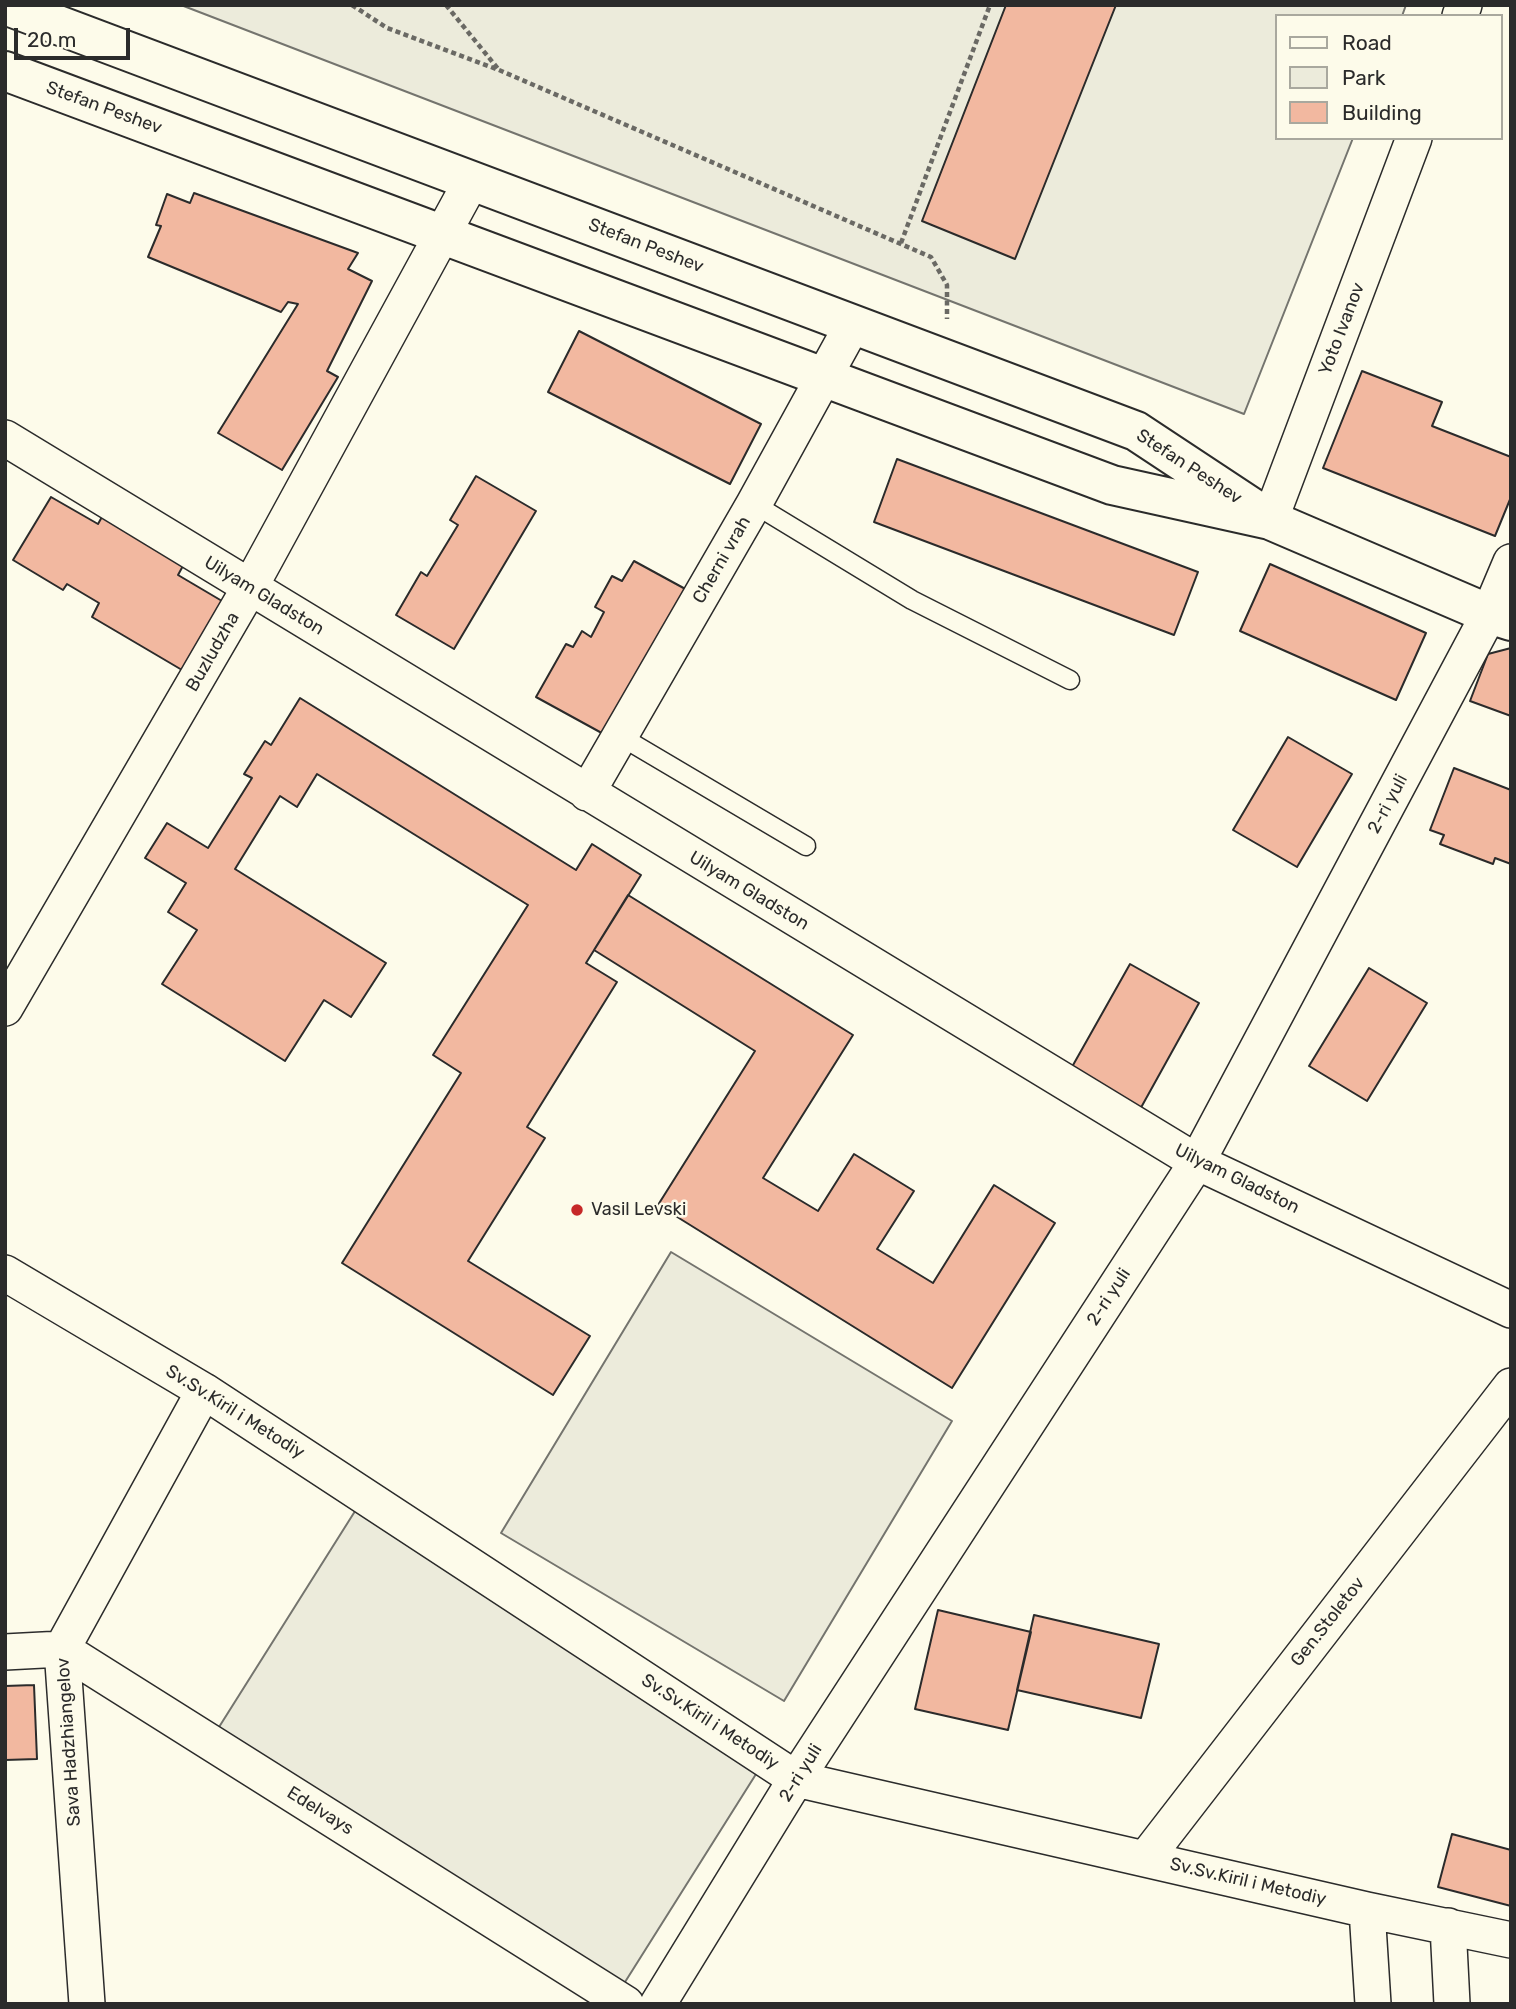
<!DOCTYPE html>
<style>
body{margin:0}
#map{position:relative;width:1516px;height:2009px;overflow:hidden;background:#fdfbea;font-family:Rubik,sans-serif}
canvas{display:block}
.frame{position:absolute;inset:0;border:7px solid #2b2b2b;pointer-events:none}
.legend{position:absolute;left:1275px;top:14px;width:228px;height:126px;box-sizing:border-box;background:#fdfbea;border:2px solid #a9a89e;margin:0;padding:9px 12px;list-style:none;font-size:21px;color:#2b2b2b}
.legend li{display:flex;align-items:center;gap:14px;height:35px}
.legend b{width:35px;border:2px solid #a9a89e}
.scale{position:absolute;left:14px;top:28px;width:116px;height:32px;box-sizing:border-box;border:4px solid #2b2b2b;border-top:0;padding-left:9px;font-size:21px;line-height:24px;white-space:nowrap;color:#2b2b2b;-webkit-text-stroke:5px #fdfbea;paint-order:stroke}
</style>
<div id="map">
<canvas width="1516" height="2009"></canvas>
<div class="frame"></div>
<ul class="legend">
<li><b style="height:9px;background:#fdfbea"></b>Road</li>
<li><b style="height:19px;background:#ecebdb"></b>Park</li>
<li><b style="height:19px;background:#f2b8a0"></b>Building</li>
</ul>
<div class="scale">20 m</div>
</div>
<script>
const ctx = document.querySelector('canvas').getContext('2d');
ctx.lineJoin = 'round';
function fillPath(path, color) {
  ctx.fillStyle = color;
  ctx.fill(path, 'evenodd');
}
function toPath(rows) {
  const path = new Path2D();
  for (const r of rows) {
    path.moveTo(r[0], r[1]);
    for (let i = 2; i < r.length; i += 2) path.lineTo(r[i], r[i + 1]);
  }
  return path;
}
function strokePath(path, color, width, dash) {
  ctx.strokeStyle = color;
  ctx.lineWidth = width;
  ctx.lineCap = dash ? 'butt' : 'round';
  ctx.setLineDash(dash || []);
  ctx.stroke(path);
}
function label(font, color, halo, rows, align = 'center') {
  ctx.font = font + ' Rubik,sans-serif';
  ctx.lineWidth = 5;
  ctx.setLineDash([]);
  ctx.textBaseline = 'middle';
  ctx.strokeStyle = halo;
  ctx.fillStyle = color;
  for (const [text, x, y, turn = 0] of rows) {
    ctx.save();
    ctx.translate(x, y);
    ctx.rotate((+turn || 0) * Math.PI / 180);
    ctx.textAlign = isNaN(turn) ? turn : align;
    if (halo) ctx.strokeText(text, 0, 0);
    ctx.fillText(text, 0, 0);
    ctx.restore();
  }
}
const green = toPath([
 [181,5,1406,5,1402,16,1276,16,1276,138,1353,138,1244,414,181,5],
 [671,1252,952,1421,784,1701,501,1533,671,1252],
 [357,1508,763,1763,620,1990,214,1735,357,1508]
]);
fillPath(green, '#ecebdb');
strokePath(green, '#74746e', 2);
const building = toPath([
 [1006,5,1116,5,1015,259,922,221,1006,5],
 [194,193,358,253,348,269,372,281,327,371,338,377,282,470,218,433,298,304,288,302,281,312,148,257,161,226,156,225,167,194,190,203,194,193],
 [579,331,761,424,730,484,548,392,579,331],
 [1362,371,1442,402,1432,426,1511,457,1511,497,1495,536,1323,468,1362,371],
 [897,459,1198,572,1174,635,874,522,897,459],
 [476,476,536,511,454,649,396,615,421,572,427,576,458,525,450,520,476,476],
 [51,497,98,524,103,515,184,564,178,575,222,601,182,670,92,617,99,603,67,584,63,590,13,560,51,497],
 [634,561,689,591,609,737,536,697,566,644,573,647,582,631,591,637,604,612,595,607,612,576,622,581,634,561],
 [1270,564,1426,633,1396,700,1240,631,1270,564],
 [1511,648,1511,716,1470,701,1488,654,1511,648],
 [300,698,576,870,592,844,641,875,586,963,617,982,527,1127,545,1138,468,1261,590,1336,553,1395,342,1263,461,1073,433,1055,528,905,317,774,297,807,280,796,235,869,386,963,351,1017,324,1000,285,1061,162,984,197,930,168,912,186,883,145,858,167,823,208,848,252,778,244,774,265,741,271,745,300,698],
 [1288,737,1352,774,1297,867,1233,830,1288,737],
 [1454,768,1511,790,1511,864,1495,858,1493,864,1440,844,1444,835,1430,830,1454,768],
 [628,895,853,1035,763,1178,818,1211,854,1154,914,1191,877,1249,933,1283,994,1185,1055,1223,952,1388,658,1205,755,1051,594,950,628,895],
 [1130,964,1199,1003,1138,1113,1068,1074,1130,964],
 [1369,968,1427,1003,1367,1101,1309,1066,1369,968],
 [938,1610,1031,1632,1008,1730,915,1709,938,1610],
 [1034,1615,1159,1644,1141,1718,1017,1690,1034,1615],
 [34,1685,37,1759,5,1760,5,1686,34,1685],
 [1452,1834,1511,1850,1511,1906,1438,1887,1452,1834]
]);
fillPath(building, '#f2b8a0');
strokePath(building, '#2b2b2b', 2);
const service = toPath([
 [754,504,912,600,1070,680],
 [620,736,806,846]
]);
const minor = toPath([
 [1460,16,1464,5],
 [5,438,1197,1162,1511,1310],
 [1270,520,1414,138],
 [587,793,754,504,853,324],
 [5,1008,250,587,472,180],
 [5,1273,204,1391,796,1779,1367,1910,1511,1940],
 [5,1652,62,1649,626,2004],
 [1146,1858,1511,1386],
 [1367,1910,1373,2004],
 [1448,1926,1452,2004],
 [87,2004,62,1649,204,1391],
 [658,2004,796,1779,1197,1162,1489,614,1511,562]
]);
const tertiary = toPath([
 [5,5,1136,431,1251,507],
 [5,71,1112,485,1270,520,1489,614,1511,621]
]);
strokePath(service, '#2b2b2b', 21);
strokePath(minor, '#2b2b2b', 38);
strokePath(tertiary, '#2b2b2b', 42);
strokePath(toPath([
 [352,5,387,28,499,70,931,257,947,285,947,319],
 [446,5,499,70],
 [901,243,990,5]
]), '#6a6964', 4.5, [5, 3.5]);
strokePath(service, '#fdfbea', 18);
strokePath(minor, '#fdfbea', 35);
strokePath(tertiary, '#fdfbea', 38);
for (const [x, y, r, color] of [
 [577,1210,7,"#c62828"]
]) {
  const dot = new Path2D();
  dot.arc(x, y, r, 0, 2 * Math.PI);
  ctx.fillStyle = color;
  ctx.fill(dot);
  strokePath(dot, '#fdfbea', 2.5);
}
label('18px', '#2b2b2b', '#fdfbea', [
 ["Stefan Peshev",104,108,20],
 ["Stefan Peshev",646,246,21],
 ["Yoto Ivanov",1342,329,-69],
 ["Stefan Peshev",1189,467,33],
 ["Cherni vrah",722,560,-60],
 ["Uilyam Gladston",264,596,31],
 ["Buzludzha",213,652,-60],
 ["2-ri yuli",1388,804,-62],
 ["Uilyam Gladston",749,891,31],
 ["Uilyam Gladston",1237,1179,26],
 ["2-ri yuli",1109,1297,-57],
 ["Sv.Sv.Kiril i Metodiy",235,1412,32],
 ["Gen.Stoletov",1328,1622,-52],
 ["Sv.Sv.Kiril i Metodiy",710,1722,33],
 ["Sava Hadzhiangelov",69,1742,-94],
 ["2-ri yuli",801,1773,-58],
 ["Edelvays",320,1811,32],
 ["Sv.Sv.Kiril i Metodiy",1248,1882,13]
]);
label('18px', '#2b2b2b', '#fdfbea', [
 ["Vasil Levski",591,1210]
], 'left');
</script>
